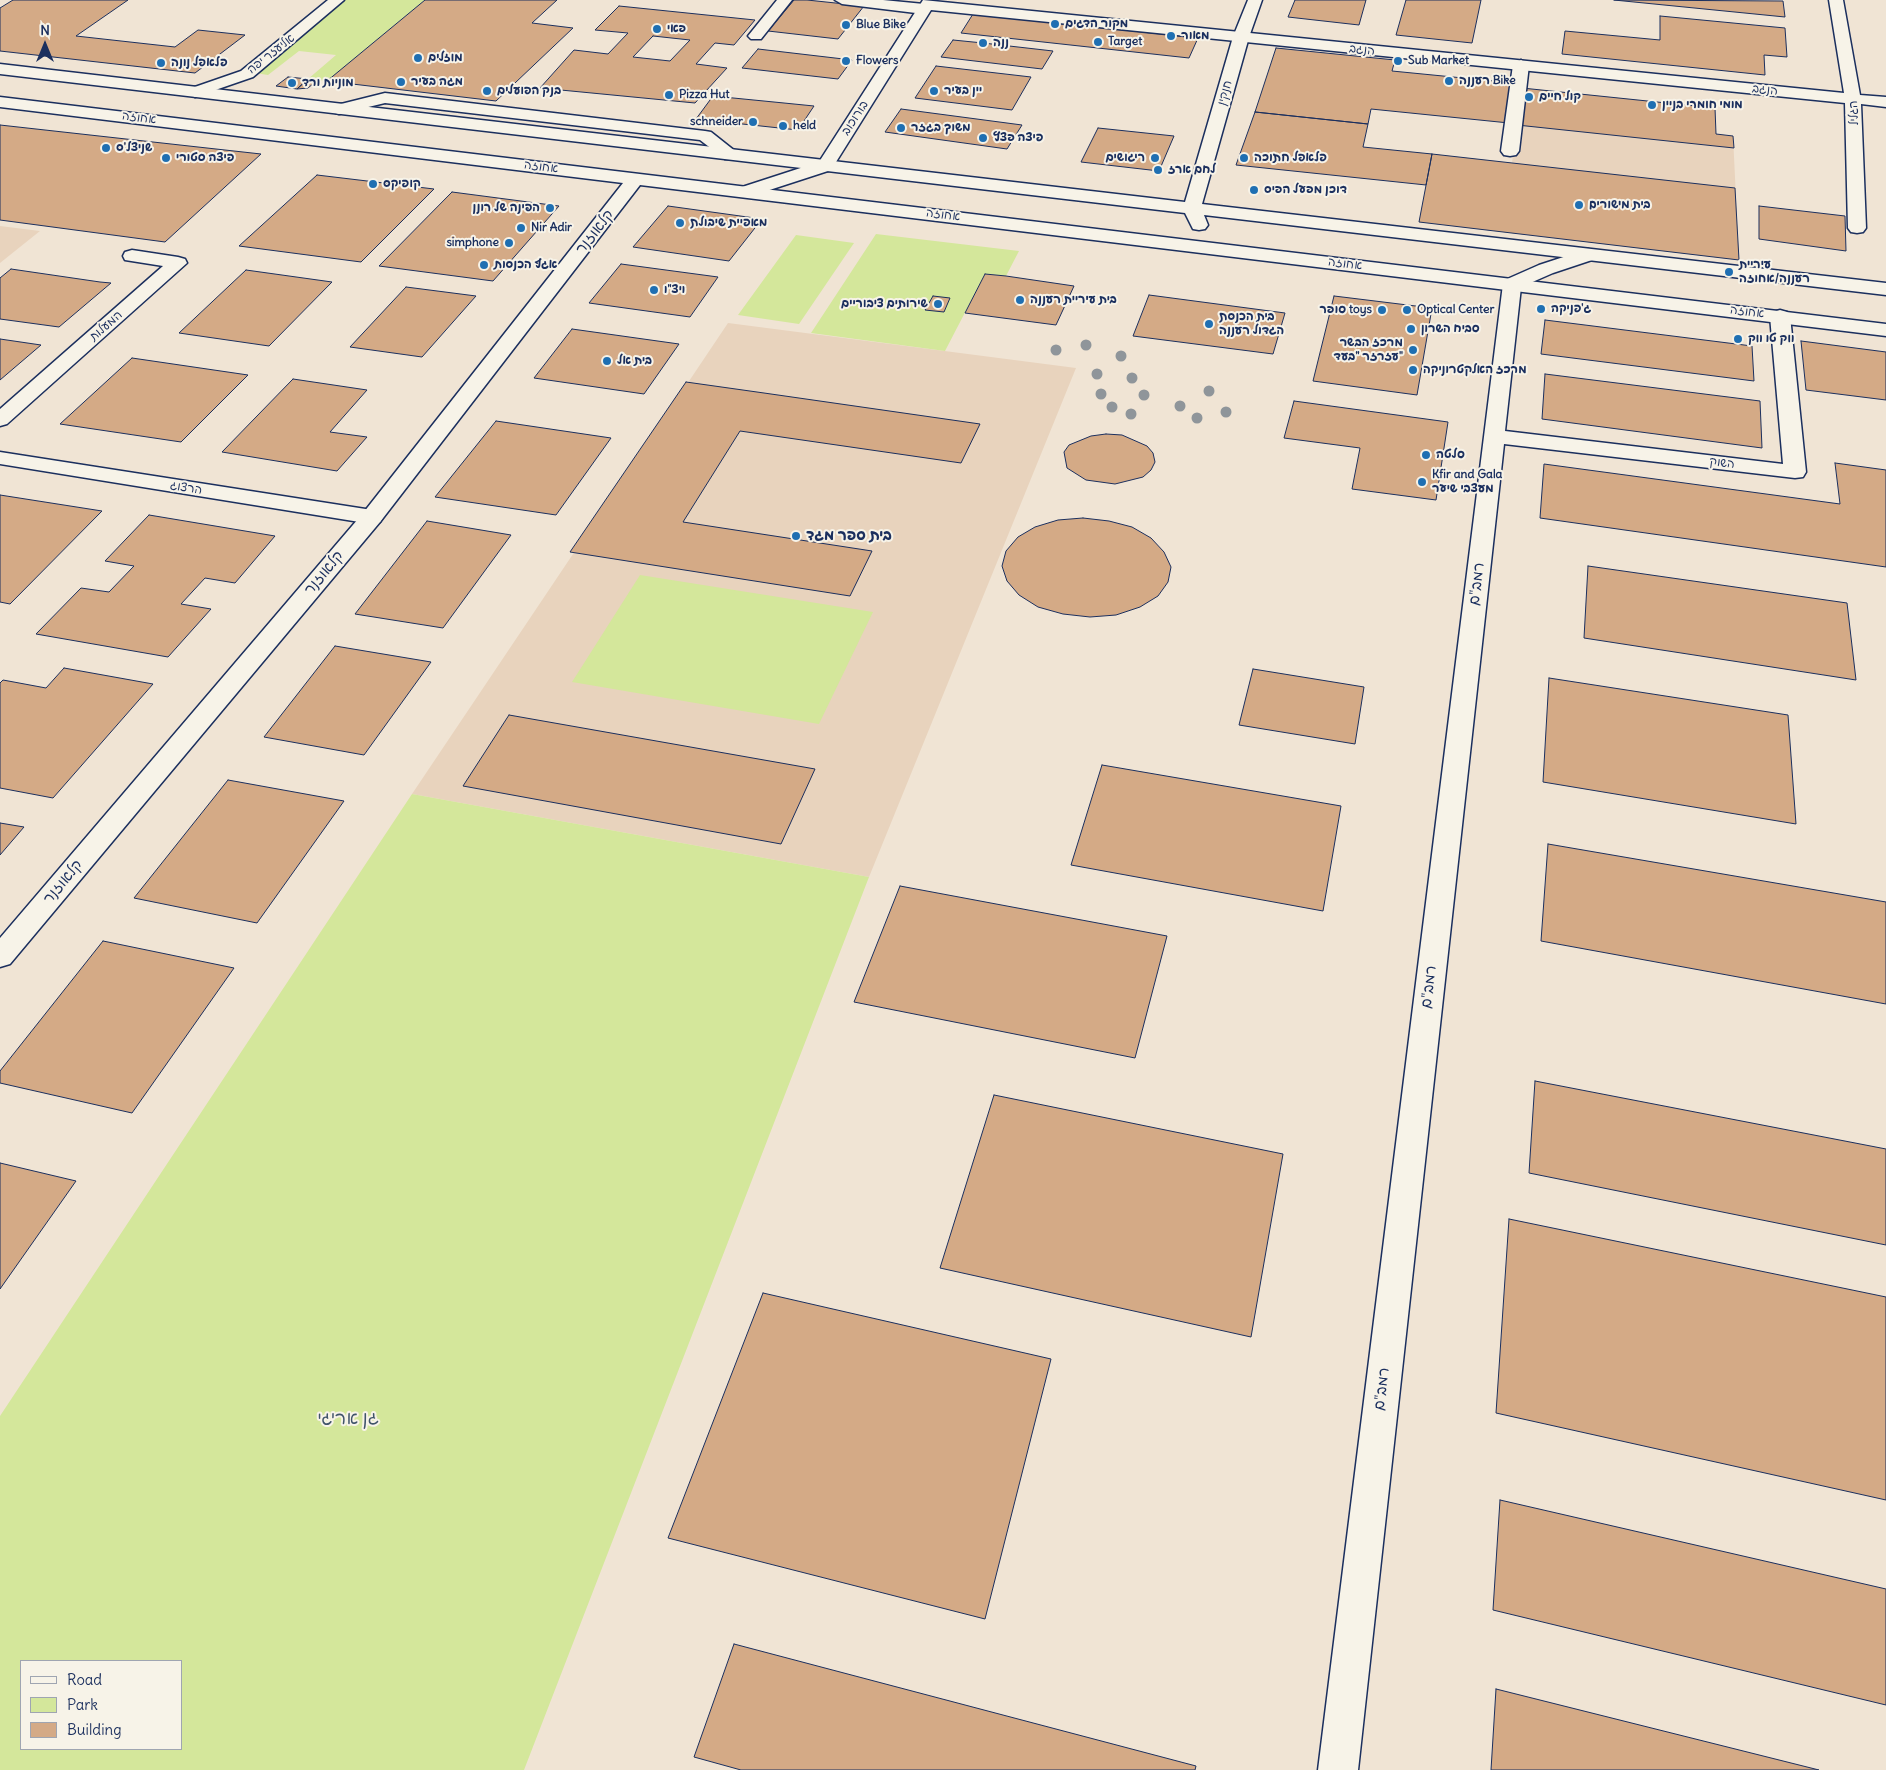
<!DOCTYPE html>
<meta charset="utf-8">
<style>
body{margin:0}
#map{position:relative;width:1886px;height:1770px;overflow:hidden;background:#f0e4d4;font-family:Delius,sans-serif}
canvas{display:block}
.legend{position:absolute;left:20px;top:1660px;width:162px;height:90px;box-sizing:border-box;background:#f7f3e8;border:1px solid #9fa5b1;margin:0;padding:6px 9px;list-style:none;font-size:15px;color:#1b2f5e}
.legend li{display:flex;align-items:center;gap:10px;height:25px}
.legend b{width:25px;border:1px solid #9fa5b1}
.north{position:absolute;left:20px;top:20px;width:50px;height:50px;-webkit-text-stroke:4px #f7f3e8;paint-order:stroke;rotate:0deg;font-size:14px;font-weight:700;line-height:20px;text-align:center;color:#1b2f5e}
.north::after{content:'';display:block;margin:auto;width:18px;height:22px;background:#1b2f5e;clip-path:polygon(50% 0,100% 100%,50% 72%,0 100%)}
</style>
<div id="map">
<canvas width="1886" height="1770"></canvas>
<ul class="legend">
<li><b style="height:6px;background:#f7f3e8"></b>Road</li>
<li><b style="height:14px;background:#d4e79b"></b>Park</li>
<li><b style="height:14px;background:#d4aa86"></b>Building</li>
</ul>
<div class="north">N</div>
</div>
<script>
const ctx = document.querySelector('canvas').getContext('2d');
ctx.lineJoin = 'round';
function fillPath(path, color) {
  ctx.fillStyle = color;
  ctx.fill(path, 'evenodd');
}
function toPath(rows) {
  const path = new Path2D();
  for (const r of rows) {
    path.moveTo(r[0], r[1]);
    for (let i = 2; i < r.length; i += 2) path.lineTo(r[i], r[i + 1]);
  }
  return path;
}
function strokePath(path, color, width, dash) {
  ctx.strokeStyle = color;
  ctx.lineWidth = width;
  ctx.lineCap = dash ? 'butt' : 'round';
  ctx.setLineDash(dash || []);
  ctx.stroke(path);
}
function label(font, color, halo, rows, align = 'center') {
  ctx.font = font + ' Delius,"Playpen Sans Hebrew",sans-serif';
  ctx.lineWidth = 4;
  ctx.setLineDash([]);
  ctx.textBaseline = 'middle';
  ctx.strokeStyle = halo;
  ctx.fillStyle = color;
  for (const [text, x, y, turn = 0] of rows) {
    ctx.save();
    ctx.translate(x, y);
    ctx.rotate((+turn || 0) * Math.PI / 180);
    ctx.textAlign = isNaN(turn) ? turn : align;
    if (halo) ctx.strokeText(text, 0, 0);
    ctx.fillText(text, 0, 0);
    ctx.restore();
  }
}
fillPath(toPath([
 [1522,88,1715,108,1716,134,1733,136,1739,260,1419,222,1432,154,1512,163],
 [0,226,40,231,0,263],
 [728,323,1076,368,869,877,412,794]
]), '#e8d3bd');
fillPath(toPath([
 [337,0,425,0,327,81,308,79,336,55,299,51,268,75,249,72],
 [876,234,1019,251,1006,276,985,274,945,351,811,333],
 [796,235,854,243,799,324,738,315],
 [640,575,873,612,819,724,572,682],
 [412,794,869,877,524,1770,0,1770,0,1416],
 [21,1661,181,1661,181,1749,21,1749]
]), '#d4e79b');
const building = toPath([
 [13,0,128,0,76,36,175,47,198,30,245,35,195,73,0,51,0,8,13,0],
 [425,0,557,0,532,23,573,28,496,101,327,81,425,0],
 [794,0,807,0,864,6,838,39,768,31,794,0],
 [1295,0,1366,0,1359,25,1288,17,1295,0],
 [1406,0,1481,0,1472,43,1396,35,1406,0],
 [1614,0,1783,1,1785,17,1614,0],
 [619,6,755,20,734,45,715,43,696,64,727,68,695,103,540,88,574,50,608,54,628,33,595,30,619,6],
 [653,36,690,40,670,61,633,57,653,36],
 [973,14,1198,38,1189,58,961,33,973,14],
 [1660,16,1785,28,1787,57,1764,55,1765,75,1562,54,1565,31,1660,40,1660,16],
 [953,40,983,43,1053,51,1042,69,941,57,953,40],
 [1276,48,1395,60,1392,71,1514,83,1509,123,1371,109,1368,124,1255,112,1276,48],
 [758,49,852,60,838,79,742,68,758,49],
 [936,66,1031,77,1012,110,915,98,936,66],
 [288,77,308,79,297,89,276,86,288,77],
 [308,79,314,83,308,88,297,89,308,79],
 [1522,88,1715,108,1716,134,1733,136,1734,148,1517,125,1522,88],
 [713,96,784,103,814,106,798,130,696,119,713,96],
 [901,109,1022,125,1007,149,885,132,901,109],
 [1255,112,1368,124,1363,147,1432,154,1426,185,1236,165,1255,112],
 [0,125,261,154,165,242,0,220,0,125],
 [1098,128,1174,136,1159,171,1081,162,1098,128],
 [1432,154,1735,188,1739,260,1419,222,1432,154],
 [317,175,434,189,361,262,239,246,317,175],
 [452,192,559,206,493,281,379,266,452,192],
 [668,206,762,219,729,261,633,247,668,206],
 [1759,206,1845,216,1846,251,1759,239,1759,206],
 [621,264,718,277,690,317,589,303,621,264],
 [11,269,100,282,111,283,59,327,0,319,0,278,11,269],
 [246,270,332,282,269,346,179,333,246,270],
 [985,274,1006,276,1074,286,1056,325,965,313,985,274],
 [406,287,476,296,422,357,350,347,406,287],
 [1149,295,1285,313,1273,354,1133,336,1149,295],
 [933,296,950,298,944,312,925,310,933,296],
 [1334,296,1432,308,1417,395,1313,381,1334,296],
 [1545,320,1752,346,1754,381,1541,354,1545,320],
 [572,329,679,344,644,394,534,378,572,329],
 [0,339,41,345,0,380,0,339],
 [1801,341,1886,352,1886,400,1806,390,1801,341],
 [132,358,248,375,181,442,60,424,132,358],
 [1545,374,1760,401,1762,448,1542,419,1545,374],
 [293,379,367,390,330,432,367,437,337,471,222,452,293,379],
 [686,382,764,393,980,424,961,463,740,431,683,522,872,551,850,596,570,552,686,382],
 [1294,401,1448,422,1436,500,1352,489,1360,448,1284,438,1294,401],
 [496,421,611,438,556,515,435,497,496,421],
 [1106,434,1122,435,1147,446,1153,453,1155,462,1151,470,1143,477,1115,484,1086,480,1067,468,1064,452,1069,445,1091,436,1106,434],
 [1835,463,1886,470,1886,567,1540,518,1544,464,1840,504,1835,463],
 [0,495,102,511,10,604,0,602,0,495],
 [149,515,275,536,235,583,205,578,181,604,211,609,168,657,36,634,81,588,109,592,134,566,105,561,149,515],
 [1083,518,1109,521,1132,527,1151,538,1164,552,1171,567,1168,582,1158,596,1140,607,1116,615,1090,617,1063,614,1038,607,1019,595,1007,581,1002,566,1006,551,1018,537,1035,527,1058,520,1083,518],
 [427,521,511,535,443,628,355,614,427,521],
 [1588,566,1847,603,1856,680,1584,638,1588,566],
 [335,646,431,662,364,755,264,737,335,646],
 [64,668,153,684,53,798,0,788,0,683,3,680,46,688,64,668],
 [1253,669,1364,687,1355,744,1239,725,1253,669],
 [1549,678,1788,715,1796,824,1543,782,1549,678],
 [509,715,815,769,781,844,463,786,509,715],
 [1102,765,1341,806,1323,911,1071,865,1102,765],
 [228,780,344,801,257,923,134,898,228,780],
 [0,823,24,827,0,855,0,823],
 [1548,844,1886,902,1886,1004,1541,941,1548,844],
 [900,886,1167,936,1135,1058,854,1002,900,886],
 [103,941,234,968,132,1113,0,1083,0,1071,103,941],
 [1535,1081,1886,1149,1886,1245,1529,1173,1535,1081],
 [994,1095,1283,1154,1251,1337,940,1268,994,1095],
 [0,1163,76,1181,0,1289,0,1163],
 [1509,1219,1886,1297,1886,1500,1496,1413,1509,1219],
 [763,1293,1051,1359,985,1619,668,1538,763,1293],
 [1500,1500,1886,1589,1886,1705,1493,1610,1500,1500],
 [734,1644,1196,1766,1195,1770,741,1770,694,1757,734,1644],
 [1496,1689,1819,1770,1491,1770,1496,1689]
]);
fillPath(building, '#d4aa86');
strokePath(building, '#1b2f5e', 1);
const lane = toPath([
 [777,0,792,0,761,39,751,39,748,36,777,0],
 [835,0,883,0,924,4,932,9,924,14,842,4,835,0],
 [1521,60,1529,65,1519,151,1516,155,1510,156,1504,155,1501,151,1513,65,1521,60],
 [385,93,705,131,711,132,740,155,737,159,725,159,700,140,385,103,339,114,333,112,331,109,333,106,385,93]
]);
const street = toPath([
 [328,0,344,0,253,77,195,97,187,92,189,89,241,71,328,0],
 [923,0,1844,93,1829,0,1843,0,1860,95,1886,97,1886,107,1861,104,1866,228,1863,232,1857,233,1851,232,1848,228,1845,103,931,10,831,170,751,196,739,196,736,192,739,188,819,162,923,0],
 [1588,249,1595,251,1597,255,1595,259,1553,273,1521,287,1505,431,1783,464,1770,316,1773,312,1780,310,1787,312,1790,316,1806,472,1803,477,1795,478,1504,444,1358,1770,1318,1770,1503,284,1505,280,1539,265,1588,249],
 [132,250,178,257,185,259,187,263,7,424,0,426,0,409,163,266,125,260,123,256,125,252,132,250],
 [0,452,372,510,380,512,383,517,380,522,372,524,0,464,0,452]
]);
const secondary = toPath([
 [1248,0,1262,0,1249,37,1202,204,1886,283,1886,295,1204,215,1208,225,1205,229,1199,230,1193,229,1185,213,0,74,0,64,1185,202,1233,37,1248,0],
 [0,97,1886,324,1886,336,640,185,380,522,10,964,0,967,0,938,364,512,623,183,0,107,0,97]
]);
strokePath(lane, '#1b2f5e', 3);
strokePath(street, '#1b2f5e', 3);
strokePath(secondary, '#1b2f5e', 3);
fillPath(lane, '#f7f3e8');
fillPath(street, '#f7f3e8');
fillPath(secondary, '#f7f3e8');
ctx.fillStyle = '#8f959a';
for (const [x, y] of [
 [1086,345],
 [1056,350],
 [1121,356],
 [1097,374],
 [1132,378],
 [1209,391],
 [1101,394],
 [1144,395],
 [1180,406],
 [1112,407],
 [1226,412],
 [1131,414],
 [1197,418]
]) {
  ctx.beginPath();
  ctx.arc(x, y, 5.5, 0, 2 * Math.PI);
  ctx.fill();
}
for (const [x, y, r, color] of [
 [1055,24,5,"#1f6fb2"],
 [846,25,5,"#1f6fb2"],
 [657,29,5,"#1f6fb2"],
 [1171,36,5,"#1f6fb2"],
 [1098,42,5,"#1f6fb2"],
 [983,43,5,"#1f6fb2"],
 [418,58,5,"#1f6fb2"],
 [846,61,5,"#1f6fb2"],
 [1398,61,5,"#1f6fb2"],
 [161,63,5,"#1f6fb2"],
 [1449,81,5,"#1f6fb2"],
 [401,82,5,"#1f6fb2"],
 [292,83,5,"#1f6fb2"],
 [487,91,5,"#1f6fb2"],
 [934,91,5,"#1f6fb2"],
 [669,95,5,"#1f6fb2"],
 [1529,97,5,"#1f6fb2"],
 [1652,105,5,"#1f6fb2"],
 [753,122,5,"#1f6fb2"],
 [783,126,5,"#1f6fb2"],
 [901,128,5,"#1f6fb2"],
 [983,138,5,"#1f6fb2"],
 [106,148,5,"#1f6fb2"],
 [166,158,5,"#1f6fb2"],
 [1155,158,5,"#1f6fb2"],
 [1244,158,5,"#1f6fb2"],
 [1158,170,5,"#1f6fb2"],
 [373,184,5,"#1f6fb2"],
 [1254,190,5,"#1f6fb2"],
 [1579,205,5,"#1f6fb2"],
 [550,208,5,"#1f6fb2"],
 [680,223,5,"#1f6fb2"],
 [521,228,5,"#1f6fb2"],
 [509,243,5,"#1f6fb2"],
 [484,265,5,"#1f6fb2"],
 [1729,272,5,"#1f6fb2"],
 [654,290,5,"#1f6fb2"],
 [1020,300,5,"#1f6fb2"],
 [938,304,5,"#1f6fb2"],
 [1541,309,5,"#1f6fb2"],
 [1382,310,5,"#1f6fb2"],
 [1407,310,5,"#1f6fb2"],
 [1209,324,5,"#1f6fb2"],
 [1411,329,5,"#1f6fb2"],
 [1738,339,5,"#1f6fb2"],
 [1413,350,5,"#1f6fb2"],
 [607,361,5,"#1f6fb2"],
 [1413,370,5,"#1f6fb2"],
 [1426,455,5,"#1f6fb2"],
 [1422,482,5,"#1f6fb2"],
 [796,536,5,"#1f6fb2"]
]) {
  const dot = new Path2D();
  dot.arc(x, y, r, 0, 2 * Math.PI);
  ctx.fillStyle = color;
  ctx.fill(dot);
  strokePath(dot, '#f7f3e8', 2);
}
label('bold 12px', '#1b2f5e', '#f7f3e8', [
 ["מקור הדגים",1065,24],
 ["Blue Bike",856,25],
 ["פאי",667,29],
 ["מאור",1181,36],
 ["Target",1108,42],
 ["ננה",993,43],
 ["מוזלים",428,58],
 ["Flowers",856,61],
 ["Sub Market",1408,61],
 ["פלאפל נונה",171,63],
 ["רעננה Bike",1459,81],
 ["מגה בעיר",411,82],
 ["מוניות ורד",302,83],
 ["בנק הפועלים",497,91],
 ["יין בעיר",944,91],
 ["Pizza Hut",679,95],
 ["קול חיים",1539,97],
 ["מומי חומרי בניין",1662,105],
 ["schneider",743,122,"right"],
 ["held",793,126],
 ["משוך בגזר",911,128],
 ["פיצה פצץ",993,138],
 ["שניצל'ס",116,148],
 ["פיצה סטורי",176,158],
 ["ריגושים",1145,158,"right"],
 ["פלאפל חתוכה",1254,158],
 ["לחם ארז",1168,170],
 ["קופיקס",383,184],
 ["דוכן מפעל הפיס",1264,190],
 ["בית מישורים",1589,205],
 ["הפינה של רונן",540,208,"right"],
 ["מאפיית שיבולת",690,223],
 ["Nir Adir",531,228],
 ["simphone",499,243,"right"],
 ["אגף הכנסות",494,265],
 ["עיריית",1739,265],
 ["רעננה/אחוזה",1739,279],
 ["ויצ\"ו",664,290],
 ["בית עיריית רעננה",1030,300],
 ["שירותים ציבוריים",928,304,"right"],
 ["ג'פניקה",1551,309],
 ["סופר toys",1372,310,"right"],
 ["Optical Center",1417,310],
 ["בית הכנסת",1219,317],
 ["הגדול רעננה",1219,331],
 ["סביח השרון",1421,329],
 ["ווק טו ווק",1748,339],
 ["מרכז הבשר",1403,343,"right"],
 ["עזרזר \"בעד\"",1403,357,"right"],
 ["בית אל",617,361],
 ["מרכז האלקטרוניקה",1423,370],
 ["סלטה",1436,455],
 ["Kfir and Gala",1432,475],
 ["מעצבי שיער",1432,489]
], 'left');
label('12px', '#1b2f5e', '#f7f3e8', [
 ["הנגב",1362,50,6],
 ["אליעזר יפה",271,54,-38],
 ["הנגב",1765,90,6],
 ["חנקין",1225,93,-74],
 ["הגליל",1854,113,-93],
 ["אחוזה",139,118,7],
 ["בורוכוב",855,118,-57],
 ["אחוזה",541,167,7],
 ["אחוזה",943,215,7],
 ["אחוזה",1345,264,7],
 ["אחוזה",1747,312,7],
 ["המעלות",106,326,-41],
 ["השוק",1722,463,7],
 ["הרצוג",186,488,9]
]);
label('15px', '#1b2f5e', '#f7f3e8', [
 ["קלאוזנר",595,232,-52],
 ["קלאוזנר",324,573,-50],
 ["רמב\"ם",1477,584,-83],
 ["קלאוזנר",63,882,-50],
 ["רמב\"ם",1429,987,-83],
 ["רמב\"ם",1382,1389,-83]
]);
label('bold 15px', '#1b2f5e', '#f7f3e8', [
 ["בית ספר מגד",806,536]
], 'left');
label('18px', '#40546a', '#f7f3e8', [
 ["גן אריגי",348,1419]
]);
</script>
